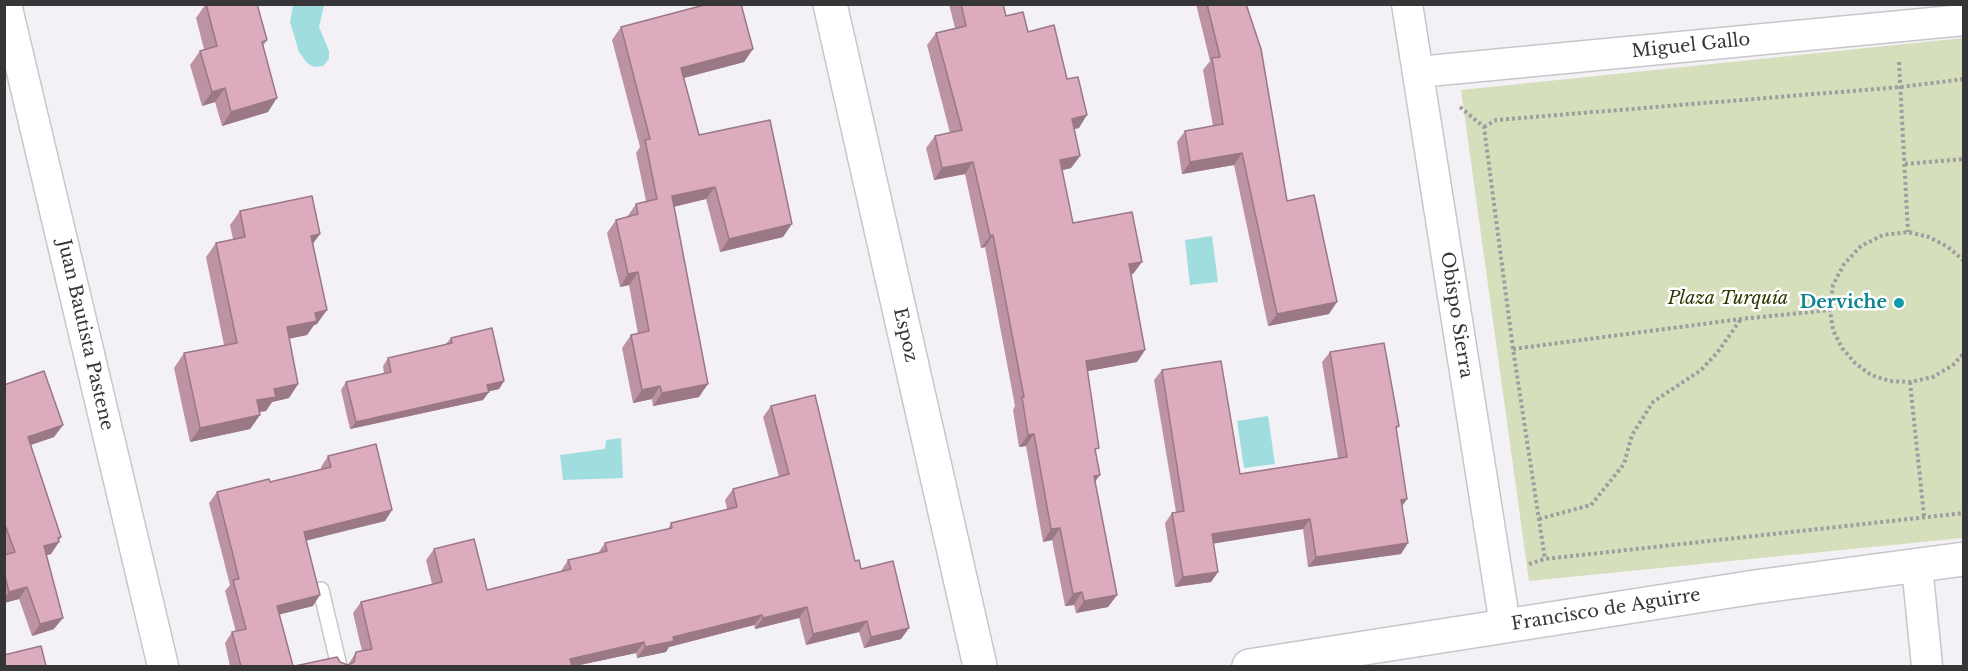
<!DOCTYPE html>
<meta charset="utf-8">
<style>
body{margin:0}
#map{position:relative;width:1968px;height:671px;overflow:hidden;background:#f3f1f6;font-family:"Libre Baskerville",serif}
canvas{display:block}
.frame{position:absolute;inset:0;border:6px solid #363638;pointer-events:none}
</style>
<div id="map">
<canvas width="1968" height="671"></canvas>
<div class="frame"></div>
</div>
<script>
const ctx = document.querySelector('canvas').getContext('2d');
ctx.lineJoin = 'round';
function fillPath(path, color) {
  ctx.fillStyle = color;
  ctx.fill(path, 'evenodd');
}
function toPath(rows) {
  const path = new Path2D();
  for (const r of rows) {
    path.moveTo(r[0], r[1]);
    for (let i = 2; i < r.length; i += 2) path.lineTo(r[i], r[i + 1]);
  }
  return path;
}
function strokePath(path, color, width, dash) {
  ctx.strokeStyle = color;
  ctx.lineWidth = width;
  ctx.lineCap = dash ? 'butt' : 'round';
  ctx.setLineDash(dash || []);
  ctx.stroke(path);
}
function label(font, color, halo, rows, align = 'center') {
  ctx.font = font + ' "Libre Baskerville",serif';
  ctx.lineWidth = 5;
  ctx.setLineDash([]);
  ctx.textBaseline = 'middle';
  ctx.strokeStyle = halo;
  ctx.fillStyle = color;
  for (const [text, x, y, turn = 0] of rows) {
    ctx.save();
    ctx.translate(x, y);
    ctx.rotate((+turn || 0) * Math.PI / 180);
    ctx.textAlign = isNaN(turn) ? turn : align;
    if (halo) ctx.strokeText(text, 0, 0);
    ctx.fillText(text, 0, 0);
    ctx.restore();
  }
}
fillPath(toPath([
 [1963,38,1963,538,1529,581,1461,90]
]), '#d6dfbc');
fillPath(toPath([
 [293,5,324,5,319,27,329,51,329,59,323,66,314,67,307,63,299,52,290,22],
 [1212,236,1218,282,1190,285,1185,240],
 [1268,416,1275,464,1244,468,1237,421],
 [621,438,623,478,563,480,560,455,605,449,606,440]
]), '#9fdddf');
const lane = toPath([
 [321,590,339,666]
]);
const street = toPath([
 [6,4,163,666],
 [1407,4,1505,625],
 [1418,72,1964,20],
 [1917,566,1927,666]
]);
const secondary = toPath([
 [830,4,980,666],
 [1249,666,1755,587,1964,559]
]);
strokePath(lane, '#c8c6cb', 18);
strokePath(street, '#c8c6cb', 33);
strokePath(secondary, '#c8c6cb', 36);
strokePath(toPath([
 [1899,62,1908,232],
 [1460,107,1484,127,1513,349,1545,559],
 [1484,127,1496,120,1901,87,1964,79],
 [1905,164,1964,159],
 [1964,261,1948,247,1929,237,1908,232,1883,235,1861,246,1844,264,1833,285,1830,310,1833,330,1842,348,1855,363,1871,375,1890,381,1910,382,1933,377,1953,365,1964,353],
 [1513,349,1741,319,1830,310],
 [1910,382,1924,516],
 [1539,519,1591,505,1624,464,1632,435,1653,402,1701,370,1717,353,1741,319],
 [1529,564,1545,559,1964,513]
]), '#9e9da0', 4, [3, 3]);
strokePath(lane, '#fff', 15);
strokePath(street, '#fff', 30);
strokePath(secondary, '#fff', 33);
fillPath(toPath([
 [949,4,1003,4,1006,16,1028,32,1079,128,1074,129,1080,156,1071,168,1062,170,1073,223,1133,274,1131,274,1145,350,1137,362,1088,371,1096,453,1095,482,1117,595,1108,607,1076,613,1074,605,1065,606,1052,540,1043,542,1026,446,1019,447,1013,410,1015,406,985,247,981,248,965,174,934,180,926,148,935,136,950,133,927,45,936,33,955,28],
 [1196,4,1246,4,1287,201,1329,314,1268,326,1234,165,1182,174,1177,142,1185,131,1213,126,1203,70,1210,61],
 [205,5,267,40,263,46,268,112,222,126,215,102,202,106,190,65,200,51,204,49,196,18],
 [621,27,753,49,744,62,684,78,699,135,783,237,720,252,706,199,674,207,699,397,653,406,652,399,633,403,622,348,631,335,638,334,629,285,620,287,607,233,616,220,627,217,636,204,646,201,636,153,640,147,612,40],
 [240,211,313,244,317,324,314,325,307,335,289,339,298,384,289,398,272,402,266,411,259,412,260,415,250,429,190,442,174,368,184,353,224,345,206,257,216,243,233,239,230,225],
 [451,338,504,381,499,389,489,391,483,400,350,429,341,390,346,382,384,374,383,366,388,358,445,345],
 [1330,352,1399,426,1396,430,1407,499,1402,506,1401,554,1308,567,1303,529,1213,543,1218,572,1211,582,1175,587,1165,523,1172,513,1176,512,1154,380,1162,370,1240,474,1338,458,1322,362],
 [4,385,63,425,54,437,30,445,59,541,51,554,46,555,54,629,32,636,19,599,4,603],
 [815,395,855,561,859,560,861,569,893,561,909,628,901,639,864,648,859,632,806,645,799,618,755,629,754,625,669,647,666,652,637,658,636,653,575,666,295,666,337,657,340,662,348,665,356,652,362,651,353,613,361,602,432,584,426,560,434,549,474,539,487,590,561,572,561,571,568,560,598,553,605,543,668,529,671,523,727,509,725,500,733,489,779,477,763,417,771,406],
 [328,456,392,510,385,521,306,540,313,606,279,614,293,666,230,666,225,643,232,632,236,632,225,591,230,585,209,503,217,492,270,482,321,469,321,467]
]), '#bd93a3');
fillPath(toPath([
 [753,49,744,62,672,81,681,68],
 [225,88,215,102,202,106,212,92],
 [277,98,268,112,222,126,231,112],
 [1087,115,1079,128,1063,131,1072,119],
 [1242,153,1234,165,1182,174,1190,162],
 [1080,156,1071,168,1052,173,1060,160],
 [973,162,965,174,934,180,942,168],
 [715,187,706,199,663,209,672,196],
 [792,224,783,237,720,252,729,239],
 [320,234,310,248,311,236],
 [993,235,985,247,981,248,990,236],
 [1142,262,1133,274,1121,276,1129,264],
 [638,272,629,285,620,287,628,274],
 [1337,302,1329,314,1268,326,1277,314],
 [327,310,317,324,314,325,307,335,277,341,287,327,315,313],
 [1145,350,1137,362,1078,373,1086,361],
 [504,381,499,389,482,393,487,385],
 [298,384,289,398,272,402,266,411,247,414,257,400,274,389],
 [708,384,699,397,653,406,662,393],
 [660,386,652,399,633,403,642,390],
 [489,392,483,400,350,429,356,422],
 [260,415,250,429,190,442,200,428],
 [63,425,54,437,19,449,28,437],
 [1034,434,1026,446,1019,447,1028,435],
 [1100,475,1091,487,1094,476],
 [1407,499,1400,509,1401,500],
 [392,510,385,521,297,543,304,532],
 [1310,519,1303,529,1205,545,1212,534],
 [1060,528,1052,540,1043,542,1051,529],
 [61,537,57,543,59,542,51,554,36,558,44,546,58,538],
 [1408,543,1401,554,1308,567,1316,557],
 [1218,572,1211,582,1175,587,1183,577],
 [27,587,19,599,4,603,4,599,9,592],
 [1082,592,1074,605,1065,606,1073,594],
 [320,595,313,606,270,617,277,606],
 [1117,595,1108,607,1076,613,1084,601],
 [807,607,799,618,755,629,763,618],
 [762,615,754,625,669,647,666,652,637,658,645,647,673,637],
 [63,618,54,629,32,636,40,624],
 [867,621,859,632,806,645,813,634],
 [909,628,901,639,864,648,871,637],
 [644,642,636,653,575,666,564,666,570,659]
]), '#9a7885');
const building = toPath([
 [206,4,257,4,267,40,262,42,277,98,231,112,225,88,212,92,200,51,217,46,206,4],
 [708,4,741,4,753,49,681,68,699,135,770,120,792,224,729,239,715,187,672,196,708,384,662,393,660,386,642,390,631,335,649,331,638,272,628,274,616,220,638,214,636,204,657,199,645,140,650,139,621,27,708,4],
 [961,4,1003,4,1006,16,1023,12,1028,32,1054,25,1067,79,1078,77,1087,115,1072,119,1080,156,1060,160,1073,223,1132,212,1142,262,1129,264,1145,350,1086,361,1099,448,1095,449,1100,475,1094,476,1117,595,1084,601,1082,592,1073,594,1060,528,1051,529,1034,434,1028,435,1022,397,1024,397,993,235,990,236,973,162,942,168,935,136,962,130,936,33,966,26,961,4],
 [1207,4,1246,4,1261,49,1287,201,1314,195,1337,302,1277,314,1242,153,1190,162,1185,131,1223,124,1212,58,1220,57,1207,4],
 [312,196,320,234,311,236,327,310,315,313,317,321,287,327,298,384,274,389,276,397,257,400,260,415,200,428,184,353,237,343,216,243,245,237,240,211,312,196],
 [492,328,504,381,487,385,489,392,356,422,346,382,391,372,388,358,452,343,451,338,492,328],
 [1384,343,1399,426,1396,427,1407,499,1401,500,1408,543,1316,557,1310,519,1212,534,1218,572,1183,577,1172,513,1184,511,1162,370,1221,361,1240,474,1347,457,1330,352,1384,343],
 [44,371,63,425,28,437,61,537,58,538,59,542,44,546,63,618,40,624,27,587,9,592,4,572,4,555,15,552,4,522,4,385,44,371],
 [815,395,855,561,859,560,861,569,893,561,909,628,871,637,867,621,813,634,807,607,763,618,762,615,673,637,674,641,645,647,644,642,570,659,572,666,295,666,337,657,340,662,348,665,354,662,356,652,372,649,361,602,442,582,434,549,474,539,487,590,571,569,568,560,607,551,605,543,672,528,671,523,737,507,733,489,789,474,771,406,815,395],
 [376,444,392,510,304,532,320,595,277,606,293,666,241,666,232,632,246,629,233,580,239,579,217,492,269,479,270,482,331,467,328,456,376,444],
 [41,646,46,666,4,666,4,655,41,646]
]);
fillPath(building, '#dcabbe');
strokePath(building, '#9a7885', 1.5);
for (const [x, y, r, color] of [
 [1899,303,6,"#0f9aa8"]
]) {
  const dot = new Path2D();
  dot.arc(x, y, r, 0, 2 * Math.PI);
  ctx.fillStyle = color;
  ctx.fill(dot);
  strokePath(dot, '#fff', 2);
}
label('18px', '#363638', '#fff', [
 ["Miguel Gallo",1691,46,-6],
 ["Obispo Sierra",1456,315,81],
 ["Juan Bautista Pastene",85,335,77],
 ["Espoz",905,335,77],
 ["Francisco de Aguirre",1606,610,-9]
]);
label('italic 18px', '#313903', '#fff', [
 ["Plaza Turquía",1728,299]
]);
label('bold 18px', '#0d838f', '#fff', [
 ["Derviche",1887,303]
], 'right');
</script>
